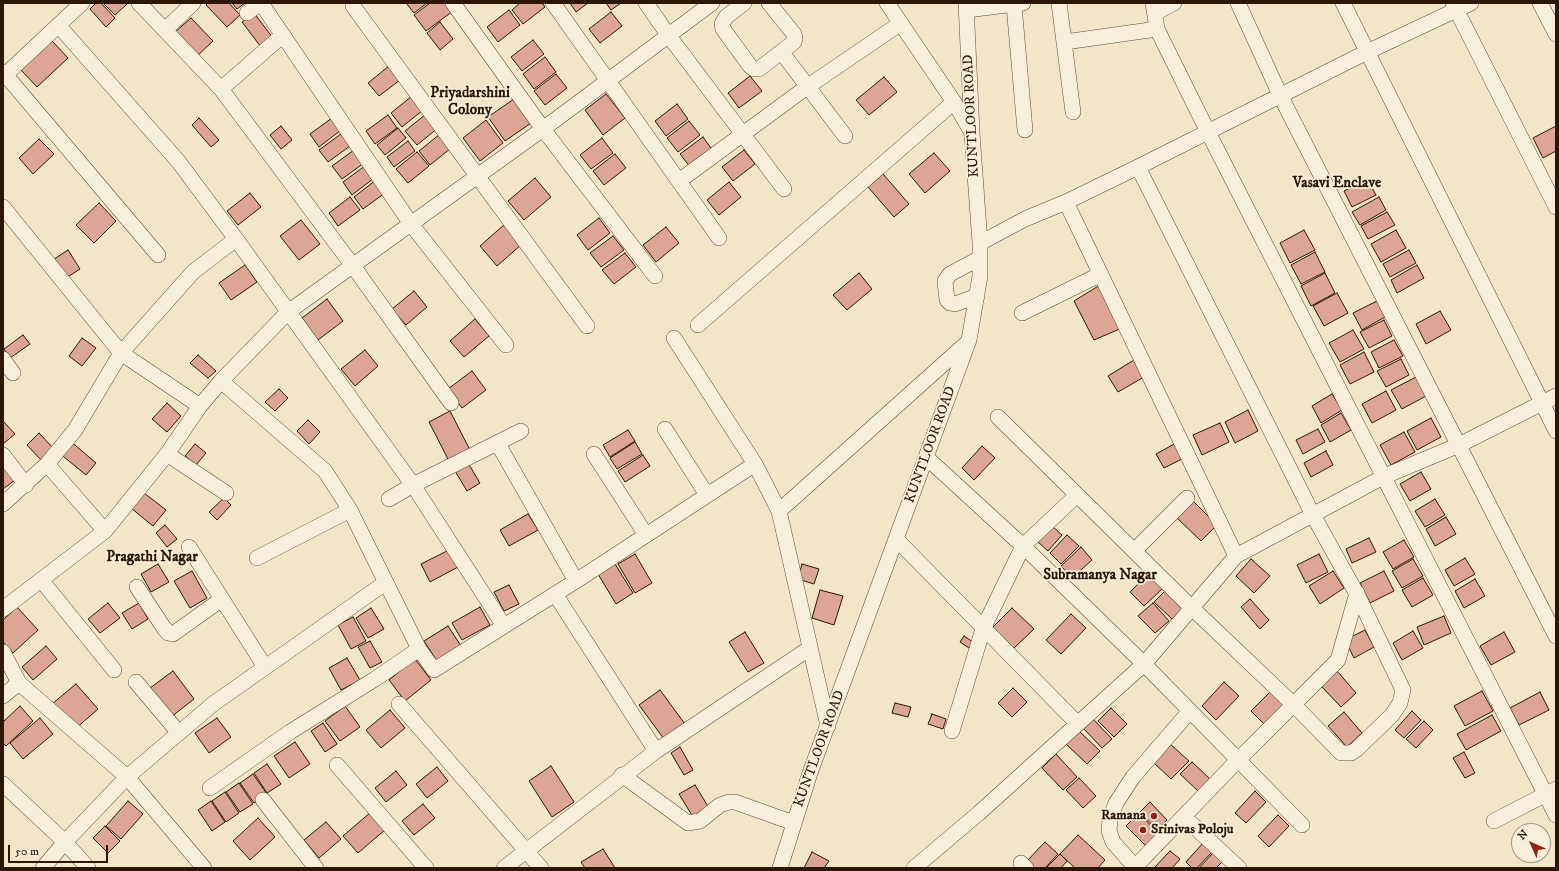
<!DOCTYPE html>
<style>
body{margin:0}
#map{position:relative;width:1559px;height:871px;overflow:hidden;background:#f2e5c8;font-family:"IM FELL DW Pica",serif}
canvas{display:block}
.frame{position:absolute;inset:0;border:4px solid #2c1605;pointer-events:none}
.north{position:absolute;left:1511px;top:823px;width:40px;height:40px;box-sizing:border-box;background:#f7eedb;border:1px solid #a69885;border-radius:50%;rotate:315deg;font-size:11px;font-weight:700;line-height:16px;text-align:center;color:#2c1605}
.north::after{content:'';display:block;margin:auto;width:14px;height:18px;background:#8f2418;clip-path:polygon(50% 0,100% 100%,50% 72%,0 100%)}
.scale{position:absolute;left:8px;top:845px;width:100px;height:18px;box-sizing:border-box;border:2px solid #2c1605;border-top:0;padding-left:5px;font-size:12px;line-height:14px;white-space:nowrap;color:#2c1605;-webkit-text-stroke:3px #f7eedb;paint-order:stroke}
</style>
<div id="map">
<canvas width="1559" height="871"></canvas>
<div class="frame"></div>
<div class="north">N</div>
<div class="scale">50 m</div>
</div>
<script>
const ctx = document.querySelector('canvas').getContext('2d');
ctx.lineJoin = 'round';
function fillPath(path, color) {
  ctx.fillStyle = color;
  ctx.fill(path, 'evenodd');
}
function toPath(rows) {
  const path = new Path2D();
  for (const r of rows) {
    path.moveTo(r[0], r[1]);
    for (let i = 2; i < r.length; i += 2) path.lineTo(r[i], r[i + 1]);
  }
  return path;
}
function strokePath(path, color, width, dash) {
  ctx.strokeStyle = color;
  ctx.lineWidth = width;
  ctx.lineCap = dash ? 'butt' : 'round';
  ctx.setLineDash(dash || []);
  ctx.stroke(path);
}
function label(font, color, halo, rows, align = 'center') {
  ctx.font = font + ' "IM FELL DW Pica",serif';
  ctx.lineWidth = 3.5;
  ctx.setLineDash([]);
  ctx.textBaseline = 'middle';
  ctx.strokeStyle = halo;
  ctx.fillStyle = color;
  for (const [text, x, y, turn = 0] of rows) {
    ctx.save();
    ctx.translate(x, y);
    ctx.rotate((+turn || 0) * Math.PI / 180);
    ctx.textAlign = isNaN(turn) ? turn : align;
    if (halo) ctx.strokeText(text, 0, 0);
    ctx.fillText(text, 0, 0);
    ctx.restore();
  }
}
const building = toPath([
 [96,3,101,3,115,18,106,27,90,9,96,3],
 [103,3,126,3,127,4,115,15,103,3],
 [208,3,229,3,240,15,227,27,206,5,208,3],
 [232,3,245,3,237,9,232,3],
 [406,3,427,3,414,13,406,3],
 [430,3,447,3,453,11,426,31,414,15,430,3],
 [520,3,542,3,545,7,523,24,512,10,520,3],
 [570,3,588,3,576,12,570,3],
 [606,3,621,3,611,10,606,3],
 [509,10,520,25,498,42,487,27,509,10],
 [611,12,622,26,600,43,589,29,611,12],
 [254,13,273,38,261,47,242,22,254,13],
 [191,18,213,41,196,57,174,33,191,18],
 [440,22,453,39,440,50,427,33,440,22],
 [533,40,544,54,522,71,511,57,533,40],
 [52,41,68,58,37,87,21,70,52,41],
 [545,57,556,72,534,89,523,74,545,57],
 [389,66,400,80,379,96,368,83,389,66],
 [556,74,567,88,545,105,534,91,556,74],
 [750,76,762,91,739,108,728,93,750,76],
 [884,77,897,92,869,115,856,100,884,77],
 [606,94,625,118,603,135,585,110,606,94],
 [412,96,423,110,402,127,391,113,412,96],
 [514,99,531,123,505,141,488,117,514,99],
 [677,104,688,119,666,136,655,121,677,104],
 [426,114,438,128,417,145,405,131,426,114],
 [388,115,397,128,375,144,366,131,388,115],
 [199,118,219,140,211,147,192,125,199,118],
 [332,118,341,130,319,147,310,134,332,118],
 [486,120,503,143,480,161,463,138,486,120],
 [689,121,700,135,678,152,667,138,689,121],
 [281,126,292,140,281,149,270,135,281,126],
 [1556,126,1556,151,1543,158,1533,138,1556,126],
 [398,128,406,138,385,155,377,145,398,128],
 [341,134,350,146,328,162,319,150,341,134],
 [440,134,451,148,430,165,419,151,440,134],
 [703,137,713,151,691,168,680,154,703,137],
 [602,138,613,153,591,169,580,155,602,138],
 [39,139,54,154,33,174,19,158,39,139],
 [408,141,415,151,394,167,387,157,408,141],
 [354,150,364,163,342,179,332,166,354,150],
 [744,150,755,164,733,181,722,167,744,150],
 [417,152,429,166,408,183,396,169,417,152],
 [934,153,950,171,925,193,909,174,934,153],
 [615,154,626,168,604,185,593,171,615,154],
 [365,166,374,178,352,195,343,182,365,166],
 [883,174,909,204,894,217,868,187,883,174],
 [535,178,551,197,524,220,508,201,535,178],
 [1367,179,1376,195,1352,207,1344,191,1367,179],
 [376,180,385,193,363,209,354,197,376,180],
 [729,182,741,197,719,215,707,200,729,182],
 [250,193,261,207,238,225,227,211,250,193],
 [350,197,360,210,338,226,329,213,350,197],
 [1379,197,1386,210,1360,225,1352,212,1379,197],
 [99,203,116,221,94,243,76,225,99,203],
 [1387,212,1395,225,1368,239,1361,226,1387,212],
 [599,218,610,233,588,250,577,235,599,218],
 [301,220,320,244,299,260,280,236,301,220],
 [505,224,522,244,497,266,480,246,505,224],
 [666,227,679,243,656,262,643,245,666,227],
 [1304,230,1315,250,1290,263,1280,243,1304,230],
 [1396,230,1406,248,1381,262,1371,244,1396,230],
 [613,236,624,250,601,267,590,253,613,236],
 [68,250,80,269,63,280,51,261,68,250],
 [1409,250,1416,263,1390,277,1383,264,1409,250],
 [1315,252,1325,272,1301,284,1291,265,1315,252],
 [625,253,636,267,614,284,602,270,625,253],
 [245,265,257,282,231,300,219,283,245,265],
 [1417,265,1424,278,1397,293,1391,280,1417,265],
 [859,273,872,289,847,310,833,295,859,273],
 [1325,273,1335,293,1311,306,1301,286,1325,273],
 [1100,285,1122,328,1094,340,1074,301,1100,285],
 [414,291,427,307,406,325,392,309,414,291],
 [1337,293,1348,313,1324,326,1313,306,1337,293],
 [327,299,343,321,318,340,302,318,327,299],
 [1377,301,1385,317,1362,330,1353,313,1377,301],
 [1440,311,1451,330,1426,344,1416,324,1440,311],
 [475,319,489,336,464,357,450,341,475,319],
 [1384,320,1392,336,1369,348,1360,332,1384,320],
 [1353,330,1364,349,1340,362,1329,343,1353,330],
 [23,335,30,344,10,358,4,349,23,335],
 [82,338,96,348,82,366,69,356,82,338],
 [1394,340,1403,356,1379,368,1371,352,1394,340],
 [365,350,378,366,355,386,341,369,365,350],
 [1364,352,1374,372,1350,384,1340,365,1364,352],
 [198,355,216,371,208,378,190,363,198,355],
 [1401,359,1409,375,1386,387,1377,371,1401,359],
 [1134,360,1144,377,1118,392,1108,376,1134,360],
 [472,371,486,390,462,408,448,389,472,371],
 [1416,377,1426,396,1402,409,1391,390,1416,377],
 [279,389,288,398,275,411,265,402,279,389],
 [1386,391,1396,410,1372,423,1362,404,1386,391],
 [1332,394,1342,410,1321,423,1312,406,1332,394],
 [167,403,181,416,167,432,152,419,167,403],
 [1248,410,1258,431,1235,443,1225,422,1248,410],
 [450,411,470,450,449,461,429,422,450,411],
 [1341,413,1351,430,1330,442,1321,425,1341,413],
 [1431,418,1441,437,1417,450,1407,431,1431,418],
 [308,420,320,432,309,444,297,431,308,420],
 [3,421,15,434,3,444,3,421],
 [1220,423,1229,442,1202,455,1193,435,1220,423],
 [1318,429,1325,442,1303,454,1296,440,1318,429],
 [628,430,635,441,610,457,603,445,628,430],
 [1404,432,1415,452,1391,465,1380,445,1404,432],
 [39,433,54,449,42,461,27,445,39,433],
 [69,440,96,463,86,475,58,452,69,440],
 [635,442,642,454,617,469,610,458,635,442],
 [1178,442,1186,457,1164,468,1156,454,1178,442],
 [195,444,206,453,196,465,185,456,195,444],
 [982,446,995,458,974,480,962,468,982,446],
 [1326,451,1333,465,1311,477,1304,463,1326,451],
 [643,455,650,466,625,482,618,471,643,455],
 [468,463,480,483,467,491,455,471,468,463],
 [3,464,15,480,3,489,3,464],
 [1421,472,1431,489,1410,501,1400,484,1421,472],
 [144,493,166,510,153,526,131,508,144,493],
 [224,498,231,505,217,520,209,512,224,498],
 [1435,499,1445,515,1425,527,1415,511,1435,499],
 [1192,500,1217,525,1201,541,1176,517,1192,500],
 [528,514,538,530,509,546,500,530,528,514],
 [1446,517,1456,534,1435,546,1426,529,1446,517],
 [165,525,177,539,167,547,156,533,165,525],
 [1052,526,1062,535,1048,551,1038,542,1052,526],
 [1067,535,1079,546,1061,564,1050,553,1067,535],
 [1369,538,1376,552,1352,563,1346,549,1369,538],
 [1404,540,1414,557,1393,569,1383,552,1404,540],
 [1081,547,1092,560,1072,578,1061,566,1081,547],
 [449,550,458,567,430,582,421,564,449,550],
 [635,554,652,583,635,593,618,564,635,554],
 [1319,554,1328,572,1306,583,1297,565,1319,554],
 [1465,558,1475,574,1454,586,1445,570,1465,558],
 [1251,559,1270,576,1254,593,1236,576,1251,559],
 [1413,559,1423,576,1402,588,1392,571,1413,559],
 [158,564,169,582,151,592,141,574,158,564],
 [615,564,633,593,616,604,598,574,615,564],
 [802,564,819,569,814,584,798,579,802,564],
 [192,571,207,598,190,608,174,581,192,571],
 [1333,571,1344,588,1320,604,1309,586,1333,571],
 [1384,571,1394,591,1370,603,1360,583,1384,571],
 [1148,574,1162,589,1144,606,1130,592,1148,574],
 [1423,578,1433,595,1412,607,1402,590,1423,578],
 [1475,579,1485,596,1464,608,1455,591,1475,579],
 [509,585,519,604,504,611,494,592,509,585],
 [820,590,843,596,834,625,812,618,820,590],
 [1166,590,1184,607,1172,619,1154,602,1166,590],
 [1250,599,1269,620,1260,629,1241,607,1250,599],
 [108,603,120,618,100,633,88,619,108,603],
 [139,603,148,619,132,629,122,613,139,603],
 [1153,603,1169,621,1155,633,1138,616,1153,603],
 [17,607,38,630,13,653,3,642,3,620,17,607],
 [480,607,490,625,462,640,452,623,480,607],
 [371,608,384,629,368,638,356,618,371,608],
 [1012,608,1034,629,1014,648,993,627,1012,608],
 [1071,614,1086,628,1061,654,1046,640,1071,614],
 [1444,616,1451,633,1424,645,1417,627,1444,616],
 [353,617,366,641,351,649,338,625,353,617],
 [448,626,461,646,437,661,424,641,448,626],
 [1365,630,1374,647,1354,658,1345,640,1365,630],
 [1413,631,1423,648,1402,660,1393,643,1413,631],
 [745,632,764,663,748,672,729,642,745,632],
 [1504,632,1515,652,1491,665,1480,646,1504,632],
 [964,636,973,642,969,648,960,642,964,636],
 [370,641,382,662,370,668,358,647,370,641],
 [46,646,57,659,33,680,22,667,46,646],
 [347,658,360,680,341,690,329,668,347,658],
 [415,659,431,680,405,701,389,680,415,659],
 [173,671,194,699,171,717,150,688,173,671],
 [1337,671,1356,693,1341,707,1321,686,1337,671],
 [1224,682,1239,696,1216,720,1202,706,1224,682],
 [76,684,98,709,74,730,52,704,76,684],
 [1013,688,1027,702,1012,717,998,703,1013,688],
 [660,690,685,724,664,739,639,705,660,690],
 [1272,690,1285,703,1264,724,1251,711,1272,690],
 [1482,691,1493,711,1465,726,1454,706,1482,691],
 [1540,692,1549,710,1519,725,1510,708,1540,692],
 [895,703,911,707,908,717,892,713,895,703],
 [20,706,33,721,6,746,3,743,3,722,20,706],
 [345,706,360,727,340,741,325,721,345,706],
 [1111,708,1127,724,1114,737,1098,721,1111,708],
 [390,710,405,728,381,748,366,730,390,710],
 [1412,711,1421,720,1404,738,1395,730,1412,711],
 [1344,712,1362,733,1347,747,1328,726,1344,712],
 [932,714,946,719,943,729,928,724,932,714],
 [1492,715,1501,731,1466,750,1457,734,1492,715],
 [40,718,53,734,23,759,10,743,40,718],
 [217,718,231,737,209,753,195,733,217,718],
 [1093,719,1112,739,1102,748,1083,728,1093,719],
 [1424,721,1433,730,1416,748,1406,739,1424,721],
 [323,723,337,744,325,752,311,731,323,723],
 [1079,731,1100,751,1087,764,1066,744,1079,731],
 [295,742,310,764,289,778,274,756,295,742],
 [1169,743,1189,761,1171,779,1152,761,1169,743],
 [680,747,693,770,684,775,671,753,680,747],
 [1464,752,1475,773,1465,778,1453,758,1464,752],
 [1056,754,1077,777,1063,790,1042,768,1056,754],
 [1192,762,1210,779,1198,791,1180,774,1192,762],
 [267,764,281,784,267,793,254,773,267,764],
 [551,766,574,802,552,817,529,781,551,766],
 [437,767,448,781,427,798,416,784,437,767],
 [396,771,407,785,386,802,375,788,396,771],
 [253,774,267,794,254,803,240,783,253,774],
 [1079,778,1096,796,1083,808,1066,790,1079,778],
 [239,783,253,804,240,812,226,792,239,783],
 [695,785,709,808,693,817,679,794,695,785],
 [1255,791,1266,802,1246,823,1235,813,1255,791],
 [225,792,239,813,226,822,212,801,225,792],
 [128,801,143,814,121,839,106,826,128,801],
 [211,801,225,822,212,831,198,810,211,801],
 [1150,802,1167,820,1157,830,1140,812,1150,802],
 [423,804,435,818,414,835,402,821,423,804],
 [371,812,386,829,358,853,343,836,371,812],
 [1139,813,1160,835,1147,847,1126,826,1139,813],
 [1278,815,1289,826,1269,847,1258,836,1278,815],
 [258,818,275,837,250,860,233,841,258,818],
 [326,822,341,839,319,858,304,840,326,822],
 [105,826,120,841,108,853,93,838,105,826],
 [1078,835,1105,860,1098,868,1075,868,1060,854,1078,835],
 [1045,842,1058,854,1045,868,1032,868,1026,862,1045,842],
 [1203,843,1212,852,1197,868,1192,868,1186,862,1203,843],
 [603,849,615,868,585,868,581,862,603,849],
 [1170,851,1180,859,1172,868,1154,868,1170,851],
 [812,852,829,861,824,868,804,868,812,852],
 [1213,853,1222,862,1216,868,1199,868,1213,853],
 [1060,854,1067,861,1061,868,1046,868,1060,854]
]);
fillPath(building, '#dca594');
strokePath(building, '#2c1605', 1);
const minor = toPath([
 [139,3,221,89,353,266,451,403],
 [261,3,411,224,506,345],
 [453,3,543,129,655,276],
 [553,3,719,238],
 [646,3,669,36,784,189],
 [744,3,726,17,722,24,723,29,750,66,754,69,759,69,794,42,795,38,794,34,769,3],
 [887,3,954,102,971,131],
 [1059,3,1073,112],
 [1153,3,1157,29,1208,132,1556,815],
 [1238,3,1280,95,1556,636],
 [1343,3,1556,431],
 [1453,3,1556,207],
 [1540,3,1556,34],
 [1014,5,1025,130],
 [353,6,587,326],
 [967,10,1023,3],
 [247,13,260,3],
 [1155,13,1174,3],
 [58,25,178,161,236,239,413,485,504,626],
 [165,30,193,3],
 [1065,42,1157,29],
 [786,58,845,136],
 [3,72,158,255],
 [3,77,82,3],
 [221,89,283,35],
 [679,181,807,87,901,23],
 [1066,202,1236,556],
 [3,207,121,353,200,406],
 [980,243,1025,219,1066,202,1138,167,1367,52,1471,3],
 [977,296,955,304,950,303,947,300,945,281,950,274,980,258],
 [1022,313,1101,274],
 [698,325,954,102],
 [674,338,755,464],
 [3,359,13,373],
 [221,381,325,471,350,510,419,649,434,670,576,581,755,464,779,511,828,726],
 [998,417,1192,608,1294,705,1341,753,1351,753,1357,749,1392,715,1400,703,1403,690,1359,598,1313,515,1138,167],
 [665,429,707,495],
 [498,444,576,581],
 [167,454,226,493],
 [594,454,646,535],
 [3,455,26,485],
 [927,458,1023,546,1144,664,1302,825],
 [47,464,75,430,121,353,193,272,236,239],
 [389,499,413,485,521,431],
 [3,504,47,464,105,531],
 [779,511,968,342],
 [897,540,1078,724],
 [189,547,265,667],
 [1134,551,1187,498],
 [257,558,350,510],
 [42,581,114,670],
 [137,587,164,628,168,633,173,634,222,599],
 [555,594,656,751],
 [3,609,105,531,167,454,200,406,221,381,288,312,543,129,712,3],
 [3,652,19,683,127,777,204,868],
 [136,682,179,733],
 [3,696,19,683],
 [399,704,541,868],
 [952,731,983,629,1023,546,1077,495],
 [337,765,426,868],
 [622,775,688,823,700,821,720,805,729,802,735,802,794,823],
 [3,784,65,842,88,868],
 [210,788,290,732,375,679,419,649],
 [263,800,316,868],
 [1184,817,1239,868],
 [1494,821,1556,789],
 [1021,863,1026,868],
 [1135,867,1113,842,1109,831,1110,819,1116,803,1133,777,1189,712],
 [43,868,65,842,127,777,213,704,385,583],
 [504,868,656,751,810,648],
 [780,868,810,773,969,340,980,276,980,243,972,133,966,3],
 [914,868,979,813,1144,664,1236,556,1385,476,1459,445,1556,396],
 [1134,868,1238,760,1338,660,1357,593]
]);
strokePath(minor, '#5e4a36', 16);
strokePath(minor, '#f7eedb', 15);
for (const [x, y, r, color] of [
 [1154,816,4,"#8f2418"],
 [1143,830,4,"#8f2418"]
]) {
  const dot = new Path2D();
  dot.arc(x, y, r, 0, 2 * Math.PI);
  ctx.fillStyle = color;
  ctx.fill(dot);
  strokePath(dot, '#f7eedb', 1.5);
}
label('14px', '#2c1605', '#f7eedb', [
 ["KUNTLOOR ROAD",972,116,-93],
 ["KUNTLOOR ROAD",931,445,-70],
 ["KUNTLOOR ROAD",820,749,-70]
]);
label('bold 14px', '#2c1605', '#f7eedb', [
 ["Ramana",1146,816],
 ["Srinivas Poloju",1151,830,"left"]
], 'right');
label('bold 15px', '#2c1605', '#f7eedb', [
 ["Priyadarshini",470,94],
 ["Colony",470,111],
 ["Vasavi Enclave",1337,184],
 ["Pragathi Nagar",152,558],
 ["Subramanya Nagar",1100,576]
]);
</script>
